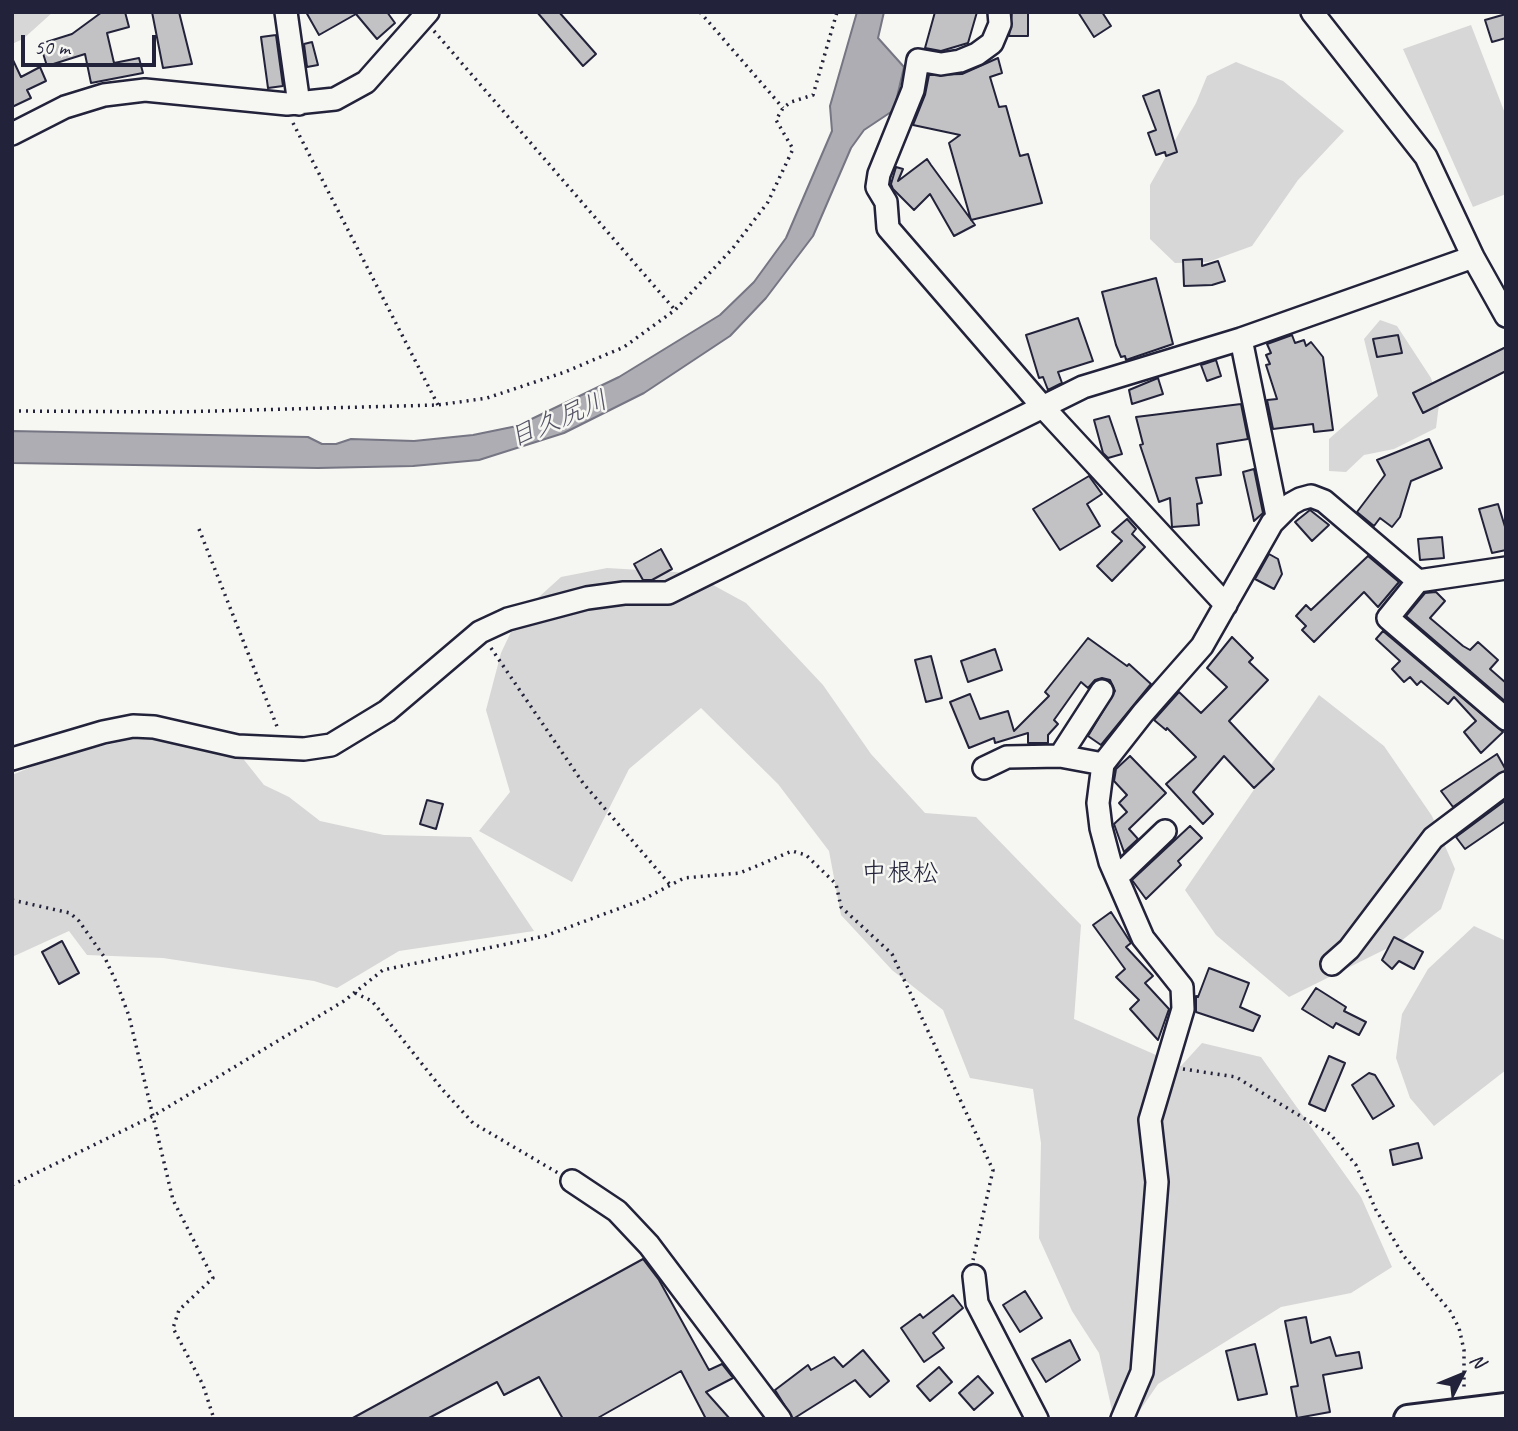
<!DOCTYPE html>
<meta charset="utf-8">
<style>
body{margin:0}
#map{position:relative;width:1518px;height:1431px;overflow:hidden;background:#f6f6f2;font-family:Caveat,sans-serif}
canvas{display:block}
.frame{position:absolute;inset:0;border:14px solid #22223b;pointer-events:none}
.north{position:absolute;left:1427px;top:1340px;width:70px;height:70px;-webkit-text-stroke:5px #f6f6f2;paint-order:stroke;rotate:47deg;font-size:19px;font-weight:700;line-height:28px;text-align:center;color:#22223b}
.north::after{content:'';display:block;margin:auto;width:24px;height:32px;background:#22223b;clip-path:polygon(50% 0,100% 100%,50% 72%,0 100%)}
.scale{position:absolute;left:21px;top:35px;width:135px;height:32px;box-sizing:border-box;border:4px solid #22223b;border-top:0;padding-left:9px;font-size:21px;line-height:24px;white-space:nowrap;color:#22223b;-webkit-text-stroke:5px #f6f6f2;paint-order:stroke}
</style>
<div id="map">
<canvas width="1518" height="1431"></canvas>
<div class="frame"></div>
<div class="north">N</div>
<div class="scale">50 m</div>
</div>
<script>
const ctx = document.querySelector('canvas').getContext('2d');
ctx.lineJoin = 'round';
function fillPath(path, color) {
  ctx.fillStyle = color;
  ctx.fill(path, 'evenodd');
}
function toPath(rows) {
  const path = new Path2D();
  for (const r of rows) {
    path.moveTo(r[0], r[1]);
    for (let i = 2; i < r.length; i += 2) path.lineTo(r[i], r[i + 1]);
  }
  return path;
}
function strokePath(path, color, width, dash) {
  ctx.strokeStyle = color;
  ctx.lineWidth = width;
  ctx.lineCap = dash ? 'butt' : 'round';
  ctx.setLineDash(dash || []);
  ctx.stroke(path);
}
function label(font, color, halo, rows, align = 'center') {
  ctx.font = font + ' Caveat,"Klee One",sans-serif';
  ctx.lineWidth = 5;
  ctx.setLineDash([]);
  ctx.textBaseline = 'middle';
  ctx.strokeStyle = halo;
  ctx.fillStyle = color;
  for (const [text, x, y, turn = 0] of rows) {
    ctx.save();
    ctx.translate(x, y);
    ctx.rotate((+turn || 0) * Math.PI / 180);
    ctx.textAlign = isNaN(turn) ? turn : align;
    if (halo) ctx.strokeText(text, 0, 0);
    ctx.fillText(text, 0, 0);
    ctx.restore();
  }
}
fillPath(toPath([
 [12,12,53,12,23,39,12,44],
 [1471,25,1506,116,1506,194,1473,207,1403,49],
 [1236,62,1283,81,1344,131,1298,180,1252,246,1208,262,1175,263,1150,239,1150,185,1196,103,1207,76],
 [1380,320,1397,326,1431,378,1439,404,1436,428,1394,449,1364,455,1346,472,1329,471,1329,439,1378,396,1364,339],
 [607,568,691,573,746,603,823,685,871,754,925,813,976,817,1081,925,1074,1019,1181,1066,1202,1043,1261,1057,1361,1197,1392,1267,1351,1293,1281,1307,1158,1384,1134,1419,1114,1419,1099,1353,1072,1311,1039,1238,1041,1143,1033,1089,970,1078,943,1010,892,970,841,915,829,851,778,784,701,708,629,769,572,882,479,831,510,792,486,710,501,653,519,615,561,577],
 [1319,695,1384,746,1432,816,1455,869,1441,909,1400,942,1289,997,1216,935,1185,890],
 [189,736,237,751,264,785,289,797,320,821,384,835,471,837,534,931,399,951,337,988,314,981,163,958,87,955,69,931,12,957,12,775,55,757,133,739],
 [1474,926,1506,941,1506,1070,1434,1126,1410,1098,1396,1058,1402,1014,1428,969]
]), '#d7d7d7');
const water = toPath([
 [857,12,884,12,878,38,904,67,894,110,864,130,851,148,813,236,766,298,730,336,644,393,564,433,479,460,413,466,318,468,12,463,12,431,308,437,322,444,336,444,351,439,414,441,473,435,517,426,619,377,720,315,754,282,786,238,832,131,830,106,857,12]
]);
fillPath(water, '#adadb3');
strokePath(water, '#757583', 2);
const building = toPath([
 [102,12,125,12,129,27,107,33,114,63,139,58,143,73,91,83,85,54,47,66,40,44,72,34,102,12],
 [152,12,179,12,192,64,163,68,152,12],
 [306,12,387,12,395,23,377,39,356,14,319,35,306,12],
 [537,12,559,12,596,54,583,66,537,12],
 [935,12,977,12,968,43,941,51,925,48,935,12],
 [1012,12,1028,12,1028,36,1009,36,1012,12],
 [1078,12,1102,12,1111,26,1094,37,1078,12],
 [1506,14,1506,38,1492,42,1485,20,1506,14],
 [276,35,283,86,268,88,261,37,276,35],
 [312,42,318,65,307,67,304,44,312,42],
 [12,58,21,77,40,67,46,81,27,90,31,98,12,107,12,58],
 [998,58,1002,73,990,77,999,107,1006,106,1020,156,1028,154,1042,203,971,220,949,143,960,135,913,125,925,95,929,75,962,74,998,58],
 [1159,90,1177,152,1166,156,1165,152,1156,155,1148,133,1156,130,1143,96,1159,90],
 [927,159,931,165,975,225,954,236,930,194,914,210,893,189,891,184,896,167,903,169,898,181,927,159],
 [1202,259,1202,266,1218,261,1225,281,1212,285,1184,286,1183,260,1202,259],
 [1156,278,1173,344,1126,360,1125,356,1121,357,1116,345,1102,292,1156,278],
 [1078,318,1093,361,1058,372,1062,383,1048,390,1043,377,1039,378,1026,335,1078,318],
 [1292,335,1295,343,1304,340,1306,346,1311,342,1323,357,1333,430,1314,432,1313,424,1273,429,1267,400,1277,399,1266,365,1270,364,1266,355,1271,353,1267,344,1292,335],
 [1398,335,1402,353,1377,357,1373,339,1398,335],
 [1506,347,1506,371,1423,413,1413,393,1506,347],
 [1216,360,1221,376,1207,381,1201,365,1216,360],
 [1158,378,1163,394,1132,404,1129,390,1158,378],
 [1241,404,1248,439,1217,444,1221,475,1196,478,1202,503,1197,504,1199,525,1172,527,1170,498,1159,502,1140,445,1143,444,1136,417,1241,404],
 [1109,416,1122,454,1108,458,1103,453,1094,420,1109,416],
 [1429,439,1442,468,1411,481,1400,517,1392,527,1380,518,1374,526,1357,512,1385,475,1377,460,1429,439],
 [1254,469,1263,513,1254,521,1243,472,1254,469],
 [1089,476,1102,494,1087,504,1100,526,1060,550,1033,509,1089,476],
 [1498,504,1506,530,1506,550,1492,553,1479,509,1498,504],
 [1310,510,1329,525,1312,541,1295,522,1310,510],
 [1127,519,1136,529,1132,534,1145,547,1112,581,1097,566,1122,541,1112,532,1127,519],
 [1442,537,1444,558,1420,560,1418,539,1442,537],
 [661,549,672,569,652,580,643,580,634,564,661,549],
 [1269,554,1278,559,1282,574,1274,589,1255,579,1269,554],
 [1368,556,1399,582,1378,607,1364,592,1314,642,1302,630,1306,626,1296,616,1306,605,1311,610,1368,556],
 [1436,592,1445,601,1430,618,1463,646,1470,650,1478,642,1498,660,1490,669,1506,683,1506,702,1406,616,1425,593,1436,592],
 [1383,631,1503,732,1481,753,1464,732,1476,721,1454,697,1448,704,1421,681,1417,685,1410,677,1404,682,1392,669,1400,661,1376,639,1383,631],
 [1232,637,1253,658,1249,662,1268,680,1229,721,1274,769,1254,788,1224,756,1193,792,1213,814,1203,824,1166,784,1196,757,1167,728,1166,730,1154,720,1179,692,1201,713,1227,687,1207,668,1232,637],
 [1088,638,1127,666,1129,664,1151,684,1101,745,1088,736,1115,691,1110,680,1102,678,1095,680,1088,688,1081,682,1054,720,1058,724,1048,735,1048,743,1028,743,1028,733,995,743,994,738,969,748,950,702,970,694,980,719,1008,711,1014,731,1049,696,1045,692,1088,638],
 [995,649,1002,670,968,682,961,661,995,649],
 [931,656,942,698,926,702,915,660,931,656],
 [1497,754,1506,770,1453,807,1441,791,1497,754],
 [1130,756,1166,793,1129,829,1138,839,1124,852,1114,824,1127,812,1119,803,1127,795,1114,781,1116,769,1130,756],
 [427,800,443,804,436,829,420,824,427,800],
 [1506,800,1506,821,1465,849,1456,837,1506,800],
 [1190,826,1202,838,1178,861,1181,865,1146,899,1132,880,1190,826],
 [1111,912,1131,943,1126,947,1153,976,1145,983,1169,1009,1158,1040,1130,1009,1139,1000,1116,977,1125,969,1093,925,1111,912],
 [1394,937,1423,952,1414,969,1399,961,1392,969,1382,960,1394,937],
 [62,941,79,973,59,984,42,952,62,941],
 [1209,968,1249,983,1240,1007,1260,1016,1253,1031,1196,1012,1196,996,1198,997,1209,968],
 [1316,988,1346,1007,1344,1011,1366,1022,1359,1035,1336,1023,1333,1028,1302,1009,1316,988],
 [1329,1056,1345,1063,1325,1111,1309,1104,1329,1056],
 [1369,1073,1375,1075,1394,1106,1373,1119,1352,1085,1369,1073],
 [1418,1143,1422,1158,1393,1165,1390,1150,1418,1143],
 [643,1259,659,1280,709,1370,722,1364,733,1378,706,1392,730,1419,706,1419,681,1371,596,1419,563,1419,539,1377,504,1395,497,1382,427,1419,351,1419,643,1259],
 [1025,1291,1042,1318,1020,1332,1003,1305,1025,1291],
 [953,1295,963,1308,933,1333,944,1348,924,1362,901,1328,920,1314,923,1318,953,1295],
 [1306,1317,1311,1343,1330,1337,1336,1356,1359,1352,1362,1368,1323,1375,1330,1412,1297,1418,1291,1387,1298,1386,1285,1321,1306,1317],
 [1070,1340,1080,1360,1046,1382,1032,1359,1070,1340],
 [1255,1344,1267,1394,1238,1400,1226,1351,1255,1344],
 [863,1350,889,1381,870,1397,855,1380,793,1419,775,1390,808,1365,811,1370,834,1357,843,1367,863,1350],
 [939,1367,952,1382,930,1401,917,1386,939,1367],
 [978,1376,993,1393,974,1410,959,1393,978,1376]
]);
fillPath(building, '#c2c2c4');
strokePath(building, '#22223b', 2);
const minor = toPath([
 [286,12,299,104],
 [999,12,1000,24,992,43,977,54,960,61,941,64,918,60,913,90,879,174,877,187,886,202,888,228,1042,406,1226,605],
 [1312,12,1426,157,1473,257,1506,316],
 [12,134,65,107,104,95,145,90,287,104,335,99,366,82,428,12],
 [1241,339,1277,516],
 [1418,581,1388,618,1506,719],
 [1060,756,1102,691],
 [12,759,103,732,133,726,154,727,237,746,304,749,331,745,387,711,480,632,508,619,587,598,624,593,668,593,1083,387,1241,339,1473,257],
 [984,768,1007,757,1060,756,1103,764],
 [1117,877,1165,831],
 [1332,964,1349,949,1433,838,1506,783],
 [572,1181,617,1211,649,1245,780,1419],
 [974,1276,977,1303,1037,1419],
 [1122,1419,1142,1372,1157,1182,1150,1120,1183,1009,1182,987,1143,938,1110,862,1101,828,1098,803,1103,764,1143,713,1202,646,1272,523,1291,504,1300,499,1311,496,1324,501,1418,581,1506,568]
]);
const major = toPath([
 [1408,1419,1506,1407]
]);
strokePath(minor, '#22223b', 26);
strokePath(major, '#22223b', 32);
strokePath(toPath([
 [700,12,783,108],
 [434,31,675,310],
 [293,123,438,405],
 [12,411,176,412,438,405,487,398,565,372,624,347,675,310,733,248,768,202,793,149,776,120,783,108,791,102,813,95,837,12],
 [199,529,278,729],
 [491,648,583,783,672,887],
 [12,900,70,913,79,921,105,958,117,984,129,1016,173,1200,213,1278,179,1310,173,1328,203,1385,214,1419],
 [355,993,372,1001,442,1089,473,1123,558,1173],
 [1183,1069,1236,1077,1330,1134,1356,1165,1376,1210,1403,1255,1450,1311,1459,1328,1464,1350,1464,1390],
 [12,1185,153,1116,344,1001,383,970,545,936,642,900,684,878,740,873,792,851,806,855,836,884,841,907,892,954,993,1170,973,1260]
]), '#22223b', 3.5, [2, 5]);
strokePath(minor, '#f6f6f2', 21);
strokePath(major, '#f6f6f2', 26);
label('italic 26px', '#535365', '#f6f6f2', [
 ["目久尻川",559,420,-23]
]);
label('26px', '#22223b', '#f6f6f2', [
 ["中根松",900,874]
]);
</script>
